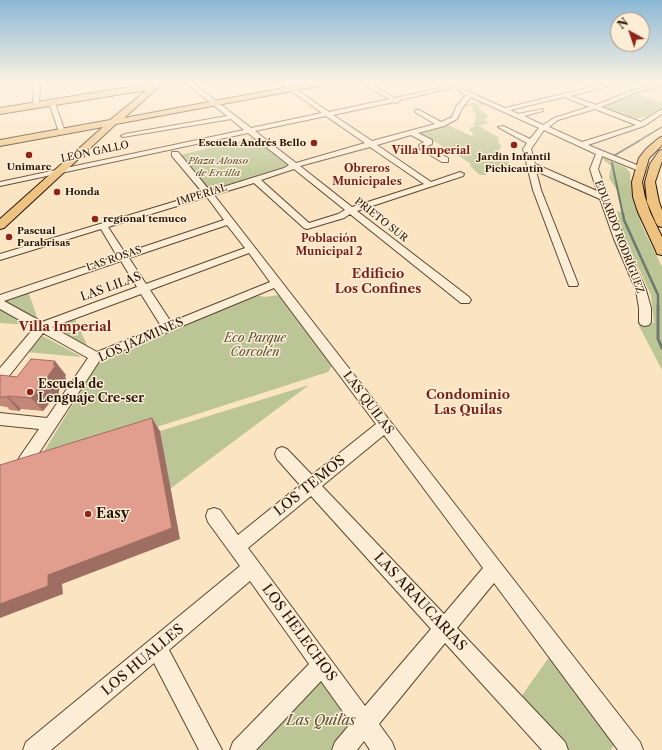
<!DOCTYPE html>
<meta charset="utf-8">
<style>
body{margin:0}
#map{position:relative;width:662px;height:750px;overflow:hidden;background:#fbe4c1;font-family:"Libre Caslon Text",serif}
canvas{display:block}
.north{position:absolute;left:610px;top:12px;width:40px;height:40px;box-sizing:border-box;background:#fcedd7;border:1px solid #a69581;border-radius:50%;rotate:320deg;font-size:11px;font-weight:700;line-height:16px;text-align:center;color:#251200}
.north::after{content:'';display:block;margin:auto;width:14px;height:18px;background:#8f2418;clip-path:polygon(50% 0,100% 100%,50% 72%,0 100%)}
</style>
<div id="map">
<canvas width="662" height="750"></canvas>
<div class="north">N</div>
</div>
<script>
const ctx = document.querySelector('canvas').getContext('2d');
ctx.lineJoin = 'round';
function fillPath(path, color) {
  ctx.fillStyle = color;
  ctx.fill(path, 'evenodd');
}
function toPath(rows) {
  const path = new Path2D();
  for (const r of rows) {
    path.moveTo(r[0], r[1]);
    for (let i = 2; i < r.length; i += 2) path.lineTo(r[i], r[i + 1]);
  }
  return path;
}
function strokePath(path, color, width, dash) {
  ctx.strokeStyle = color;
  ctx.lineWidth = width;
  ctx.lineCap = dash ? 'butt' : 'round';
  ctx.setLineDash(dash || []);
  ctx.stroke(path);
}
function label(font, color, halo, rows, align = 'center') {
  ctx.font = font + ' "Libre Caslon Text",serif';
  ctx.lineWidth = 3;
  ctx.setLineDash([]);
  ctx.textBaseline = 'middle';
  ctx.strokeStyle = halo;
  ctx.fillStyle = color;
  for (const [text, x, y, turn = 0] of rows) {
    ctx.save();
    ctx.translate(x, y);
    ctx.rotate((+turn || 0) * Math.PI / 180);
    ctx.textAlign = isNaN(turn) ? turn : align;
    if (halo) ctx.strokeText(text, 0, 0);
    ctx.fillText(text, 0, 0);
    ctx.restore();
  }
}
fillPath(toPath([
 [636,94,662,103,662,108,648,116,636,119,600,107],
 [471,103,481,103,489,105,478,107,489,116,484,119,489,123,479,126,500,138,497,139,501,146,497,156,498,157,508,159,509,165,506,172,492,170,487,172,486,175,480,175,470,166,471,164,459,156,459,153,456,152,453,147,445,148,435,142,429,141,420,134,420,133,426,130,448,125,471,136,474,133,470,131,470,127,476,127,473,124,476,120,476,117,471,105,461,108,463,105],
 [253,138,289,166,209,190,180,155],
 [604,158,625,167,630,172,632,198,643,228,662,267,662,370,637,322,654,323,651,295,622,231,617,211,621,212,619,193,609,178,611,166,602,159],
 [28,291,38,320,2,300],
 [255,295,265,297,279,295,332,366,328,372,35,466,92,373,100,362,112,355],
 [0,309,31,325,0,323],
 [74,317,89,349,48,327],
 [39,334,82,357,25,352],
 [309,385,170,489,160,431],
 [552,653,617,739,611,750,564,750,518,701],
 [325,676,359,724,337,750,254,750]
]), '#bcc595');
strokePath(toPath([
 [637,142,662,127]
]), '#6f7970', 1.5);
strokePath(toPath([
 [615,155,639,141],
 [612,163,623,215]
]), '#6f7970', 2);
strokePath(toPath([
 [623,214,624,220,658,295,658,307]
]), '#6f7970', 2.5);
strokePath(toPath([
 [658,306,658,339,662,348]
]), '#6f7970', 3);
const minor = toPath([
 [34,83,40,83,39,106,36,108,33,106,34,83],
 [186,83,193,83,251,128,322,113,280,83,287,83,329,112,389,99,362,83,370,83,395,98,453,85,456,87,400,100,397,103,394,102,333,115,372,141,435,124,415,112,415,110,419,110,441,122,452,117,456,107,466,95,460,92,459,91,462,89,505,108,608,83,619,83,571,96,596,105,631,91,662,83,662,86,635,93,601,107,641,122,662,109,662,114,644,126,588,145,644,168,643,170,637,170,602,156,598,169,624,239,646,290,651,308,651,322,649,325,645,326,641,325,639,322,639,308,636,290,614,239,600,199,536,171,541,190,578,284,577,286,569,286,533,190,523,149,527,143,498,127,503,126,530,139,539,128,471,97,462,108,457,119,444,126,418,133,432,140,432,144,427,146,448,158,448,162,442,162,420,149,419,145,424,142,411,135,377,145,431,182,460,172,464,174,463,176,357,211,469,297,471,300,469,303,461,303,350,214,344,218,307,229,304,228,254,183,214,195,640,742,643,750,618,750,494,583,457,628,565,742,568,750,542,750,445,643,379,724,392,742,395,750,370,750,364,741,357,750,332,750,335,742,351,723,321,681,256,750,230,750,233,742,309,664,250,581,169,650,222,750,199,750,154,663,51,750,23,750,26,742,240,566,208,522,206,516,208,510,214,508,220,510,238,535,300,485,277,459,275,454,277,449,282,447,287,449,312,475,376,424,274,288,100,360,31,465,26,467,21,465,18,460,21,455,39,429,0,425,0,413,47,418,88,358,43,333,5,381,0,382,0,368,34,328,0,309,0,295,117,256,101,229,0,260,0,254,203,193,172,156,172,152,178,152,210,191,284,168,289,165,248,133,0,186,0,182,244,130,231,119,123,137,121,136,125,134,227,116,186,83],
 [564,97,589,107,554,118,543,125,524,116,543,111,543,109,518,114,510,110,564,97],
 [595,109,636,125,582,142,549,127,558,120,595,109],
 [326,116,365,143,296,163,255,131,326,116],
 [544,130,596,154,590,169,597,191,535,164,531,149,544,130],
 [370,147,424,184,352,207,300,166,370,147],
 [294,169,345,210,338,214,309,223,261,180,294,169],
 [207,197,224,220,125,253,108,227,207,197],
 [227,225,245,248,146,284,129,258,227,225],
 [249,253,270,282,171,322,150,290,249,253],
 [121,261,137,287,42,322,4,301,121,261],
 [141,294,161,326,97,352,52,327,141,294],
 [384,435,483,568,444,614,322,486,384,435],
 [311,496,431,629,365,706,248,548,311,496],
 [52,101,55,103,65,132,64,133,59,132,49,103,52,101]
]);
const major = toPath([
 [154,83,163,83,124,118,310,83,328,83,324,85,116,124,4,228,0,229,0,219,103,127,0,146,0,140,110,120,147,90,0,114,0,108,154,83],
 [662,137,662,145,649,158,642,182,645,197,650,212,662,237,662,255,657,254,656,251,638,212,633,197,632,182,639,158,646,149,659,138,662,137],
 [662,150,662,161,655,182,659,202,662,210,662,227,658,226,656,223,647,202,645,182,650,164,659,151,662,150]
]);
strokePath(minor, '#5a4630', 2);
strokePath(major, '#251200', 2);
fillPath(minor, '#fcedd7');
fillPath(major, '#eec280');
fillPath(toPath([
 [0,375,17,377,66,375,65,376,66,379,59,390,59,395,51,401,43,411,21,409,19,411,10,410,7,407,0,406]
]), '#c28779');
fillPath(toPath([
 [55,361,66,375,65,376,66,379,59,390,59,395,51,401,43,411,31,398,39,387],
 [8,396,21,409,19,411,7,397],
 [152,418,160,431,180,539,62,584,63,594,0,618,0,604,48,575]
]), '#9e6e63');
const building = toPath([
 [31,359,55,361,53,365,56,365,48,376,48,381,39,387,31,398,8,396,7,397,0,397,0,375,17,377,31,359],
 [152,418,172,528,48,575,48,586,0,604,0,465,152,418]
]);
fillPath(building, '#e19d8d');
strokePath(building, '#9e6e63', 1);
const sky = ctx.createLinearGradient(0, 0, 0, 188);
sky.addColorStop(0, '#8bb8d6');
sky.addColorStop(0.44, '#fdf3e3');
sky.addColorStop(1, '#fdf3e300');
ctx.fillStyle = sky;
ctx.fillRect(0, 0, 662, 188);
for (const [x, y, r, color] of [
 [314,143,4,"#8f2418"],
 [514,145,4,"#8f2418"],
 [29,155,4,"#8f2418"],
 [57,192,4,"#8f2418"],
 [95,219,4,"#8f2418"],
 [9,237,4,"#8f2418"],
 [30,392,4,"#8f2418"],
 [88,514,4,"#8f2418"]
]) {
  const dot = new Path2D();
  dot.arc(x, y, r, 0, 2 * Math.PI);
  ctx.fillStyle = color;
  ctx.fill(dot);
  strokePath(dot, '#fcedd7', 1.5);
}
label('bold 10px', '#251200', '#fcedd7', [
 ["Escuela Andrés Bello",306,143,"right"],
 ["Jardin Infantil",514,157,"center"],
 ["Pichicautin",514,169,"center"],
 ["Unimarc",29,167,"center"],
 ["Honda",65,192],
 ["regional temuco",103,219],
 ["Pascual",17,231],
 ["Parabrisas",17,243]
], 'left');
label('10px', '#251200', '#fcedd7', [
 ["LEÓN GALLO",95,152,-12],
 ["IMPERIAL",202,195,-17],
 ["PRIETO SUR",381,220,38],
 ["EDUARDO RODRÍGUEZ",619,237,69],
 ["LAS ROSAS",114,259,-19]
]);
label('italic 10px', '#5a5134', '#fcedd7', [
 ["Plaza Alonso",218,161],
 ["de Ercilla",218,173]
]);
label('bold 11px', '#7a1f14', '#fcedd7', [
 ["Villa Imperial",431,151],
 ["Obreros",367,169],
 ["Municipales",367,182],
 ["Población",329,239],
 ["Municipal 2",329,252]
]);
label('12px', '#251200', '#fcedd7', [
 ["LAS LILAS",111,287,-20],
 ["LOS JAZMINES",141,340,-24],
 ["LAS QUILAS",368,403,53]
]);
label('italic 12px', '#5a5134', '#fcedd7', [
 ["Eco Parque",255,339],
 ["Corcolén",255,353]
]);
label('bold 12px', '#251200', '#fcedd7', [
 ["Escuela de",38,385],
 ["Lenguaje Cre-ser",38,399]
], 'left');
label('bold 13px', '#7a1f14', '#fcedd7', [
 ["Edificio",378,274],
 ["Los Confines",378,289],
 ["Villa Imperial",65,327],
 ["Condominio",468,395],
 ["Las Quilas",468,410]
]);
label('14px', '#251200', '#fcedd7', [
 ["LOS TEMOS",310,486,-39],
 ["LAS ARAUCARIAS",420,602,47],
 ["LOS HELECHOS",299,633,54],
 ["LOS HUALLES",143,660,-40]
]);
label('bold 14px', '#251200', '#fcedd7', [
 ["Easy",96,514]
], 'left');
label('italic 14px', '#5a5134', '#fcedd7', [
 ["Las Quilas",321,721]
]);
</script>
